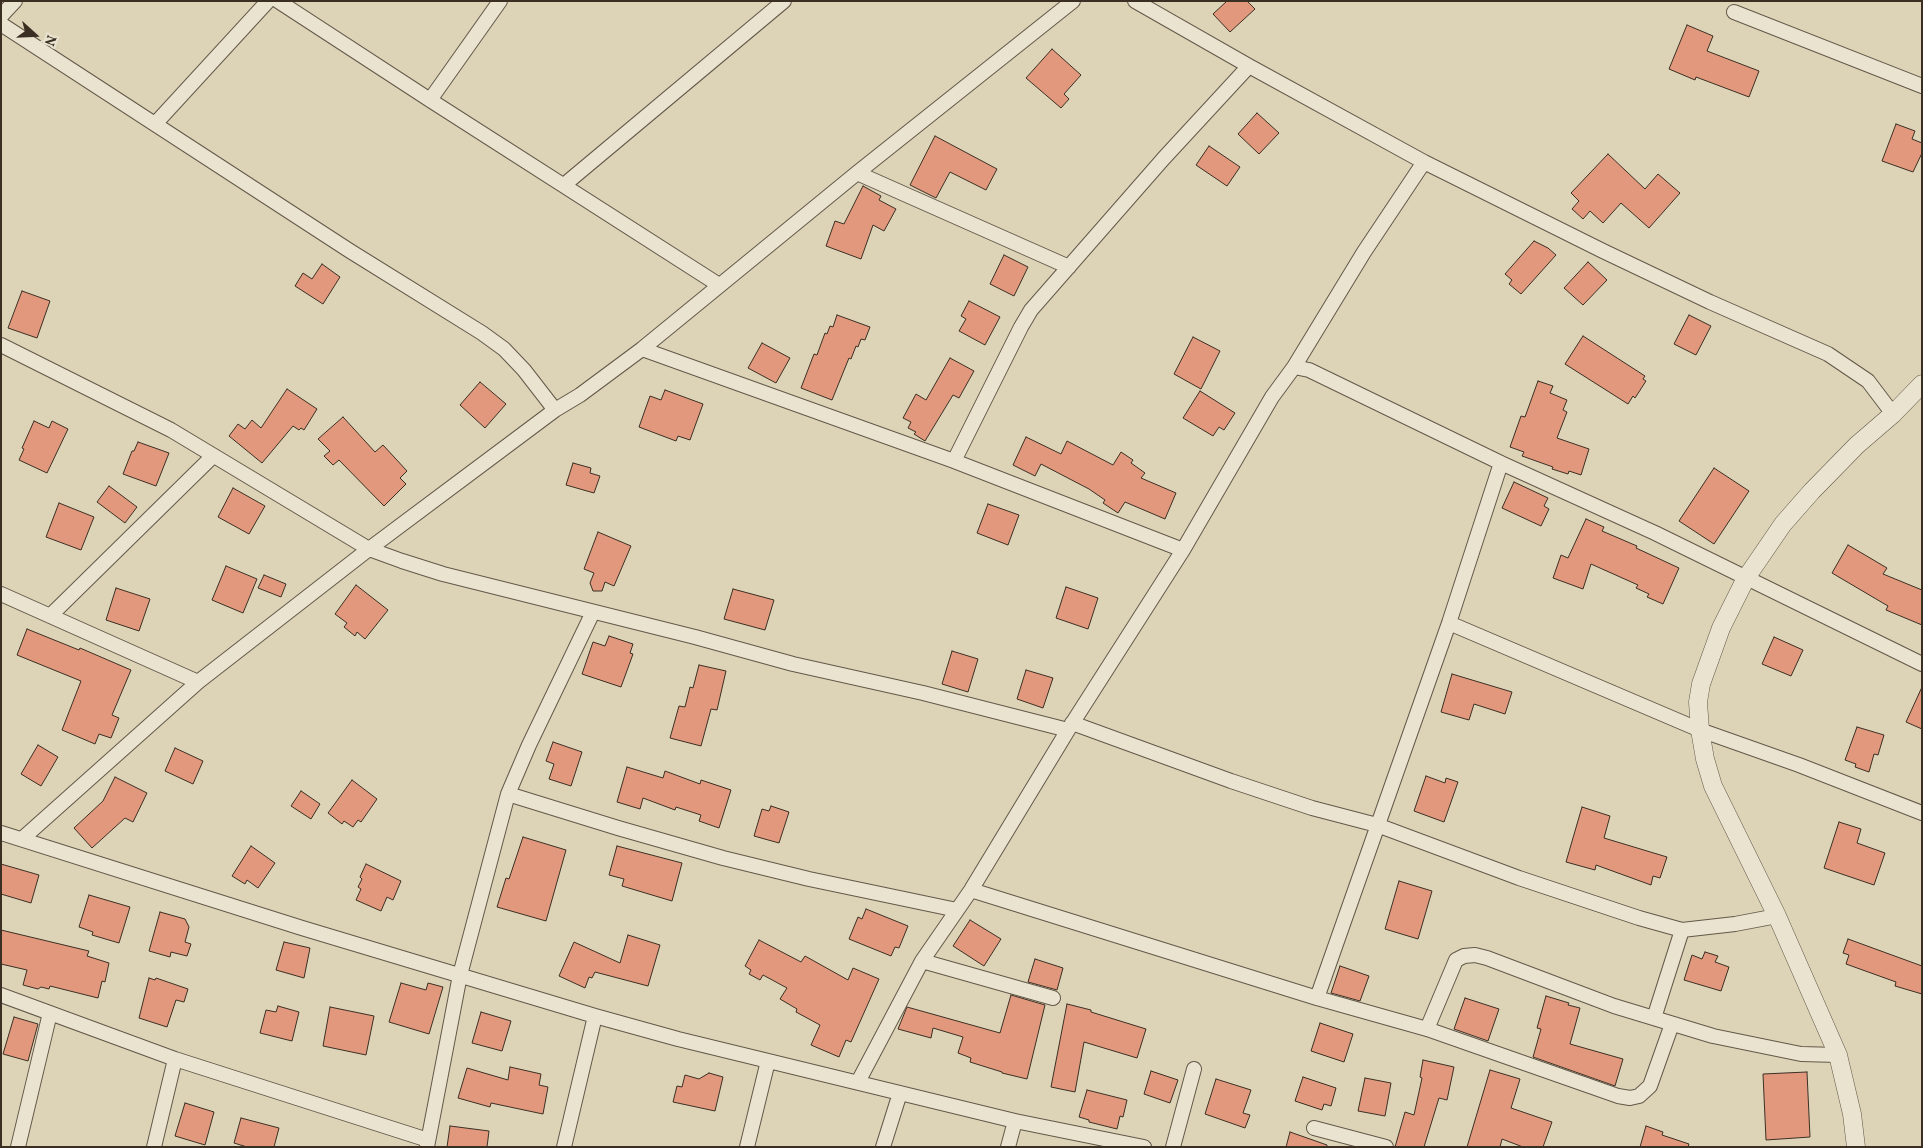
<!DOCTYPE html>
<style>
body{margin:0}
#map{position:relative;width:1923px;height:1148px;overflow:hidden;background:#ddd4b7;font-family:Vollkorn,serif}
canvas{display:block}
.frame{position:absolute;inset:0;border:2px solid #3b2f24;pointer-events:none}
.north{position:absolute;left:10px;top:10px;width:50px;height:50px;-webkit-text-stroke:4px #e9e3d0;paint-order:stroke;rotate:110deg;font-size:14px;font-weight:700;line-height:20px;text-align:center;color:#3b2f24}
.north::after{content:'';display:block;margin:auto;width:18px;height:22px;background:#3b2f24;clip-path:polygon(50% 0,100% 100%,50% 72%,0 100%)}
</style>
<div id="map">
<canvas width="1923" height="1148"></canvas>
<div class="frame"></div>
<div class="north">N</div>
</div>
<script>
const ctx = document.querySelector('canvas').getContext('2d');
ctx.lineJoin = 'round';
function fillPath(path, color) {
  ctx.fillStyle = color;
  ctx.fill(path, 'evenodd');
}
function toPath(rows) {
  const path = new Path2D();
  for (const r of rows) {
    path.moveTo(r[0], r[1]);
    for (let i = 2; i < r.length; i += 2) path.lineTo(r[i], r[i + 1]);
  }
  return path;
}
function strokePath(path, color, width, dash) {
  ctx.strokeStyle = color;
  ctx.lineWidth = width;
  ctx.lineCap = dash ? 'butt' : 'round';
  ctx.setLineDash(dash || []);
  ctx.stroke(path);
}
const building = toPath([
 [1227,1,1247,1,1255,9,1230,32,1213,14,1227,1],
 [1687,25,1713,36,1707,51,1759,71,1749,97,1696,77,1695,80,1669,69,1687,25],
 [1052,49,1081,75,1064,94,1069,99,1061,108,1026,78,1052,49],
 [1257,113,1279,133,1259,154,1238,134,1257,113],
 [1896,124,1915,131,1912,139,1922,143,1922,153,1913,172,1882,161,1896,124],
 [935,136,997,169,986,190,950,172,936,198,910,185,935,136],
 [1209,146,1240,167,1227,186,1196,165,1209,146],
 [1608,154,1645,189,1658,174,1680,193,1649,228,1621,203,1603,223,1590,211,1583,219,1572,209,1579,201,1571,193,1608,154],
 [863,186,881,196,879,200,896,209,884,231,873,225,861,259,826,246,835,221,844,224,863,186],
 [1534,241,1548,248,1556,255,1521,294,1509,284,1512,280,1505,274,1534,241],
 [1004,255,1028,267,1014,296,990,284,1004,255],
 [1588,262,1607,280,1583,305,1564,288,1588,262],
 [322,264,340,277,323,304,295,286,303,273,312,279,322,264],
 [22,291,50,301,37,338,8,328,22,291],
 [969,301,1000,317,985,345,959,331,966,319,961,316,969,301],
 [837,315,870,327,865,340,861,339,858,347,856,346,851,359,849,358,832,400,801,388,814,354,817,355,825,333,827,334,830,326,833,327,837,315],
 [1689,315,1711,326,1696,355,1674,344,1689,315],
 [1583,336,1645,376,1643,379,1646,381,1635,398,1633,396,1628,404,1565,364,1583,336],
 [1193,337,1220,351,1201,389,1174,374,1193,337],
 [762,343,790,358,776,383,748,368,762,343],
 [950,358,974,371,959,398,953,395,925,441,914,434,916,432,908,428,911,422,903,418,916,394,926,400,950,358],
 [1538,381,1553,386,1550,393,1567,400,1563,410,1567,412,1557,438,1589,449,1581,475,1569,471,1568,474,1552,469,1553,467,1522,456,1524,452,1510,447,1521,416,1525,417,1538,381],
 [480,382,506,404,485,428,460,405,480,382],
 [287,389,317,409,304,430,301,428,299,430,293,426,262,463,229,436,238,424,245,429,252,420,261,428,287,389],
 [665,390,703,404,690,440,678,436,676,441,639,427,650,396,661,400,665,390],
 [1200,391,1235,413,1224,430,1219,427,1213,436,1183,418,1200,391],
 [343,417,375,452,383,445,407,471,400,478,406,484,384,506,339,460,333,465,324,456,330,451,318,439,343,417],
 [34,421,49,428,52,421,68,429,47,473,19,460,24,449,22,448,34,421],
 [1026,437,1061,454,1067,441,1113,465,1121,452,1133,460,1131,463,1145,473,1141,478,1176,493,1165,519,1125,502,1118,513,1103,503,1105,500,1089,489,1041,464,1035,476,1013,465,1026,437],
 [138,442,169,453,156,486,123,474,132,451,134,451,138,442],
 [573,463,591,468,590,473,600,476,594,493,566,485,573,463],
 [1714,468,1749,491,1714,544,1679,521,1714,468],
 [1514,482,1548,498,1544,506,1549,509,1541,526,1502,508,1514,482],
 [109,486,137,507,125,523,97,502,109,486],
 [233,488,265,506,249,534,218,517,233,488],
 [59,503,94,517,81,550,46,537,59,503],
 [988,504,1019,515,1008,545,977,533,988,504],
 [1586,519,1604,527,1602,531,1637,546,1636,548,1679,568,1663,604,1647,597,1649,594,1636,588,1638,585,1591,564,1583,589,1553,578,1561,555,1568,558,1586,519],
 [598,532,631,546,614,586,605,582,602,591,593,591,590,583,594,573,584,569,598,532],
 [1848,545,1887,568,1883,574,1922,590,1922,625,1886,610,1888,606,1832,573,1848,545],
 [226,566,257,579,243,613,212,600,226,566],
 [264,575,286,584,281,597,258,588,264,575],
 [356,585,388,610,365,639,357,632,355,636,344,627,347,623,335,614,356,585],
 [1066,587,1098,598,1088,629,1056,618,1066,587],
 [116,588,150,599,139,631,106,620,116,588],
 [733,589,774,600,765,630,724,619,733,589],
 [27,629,79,650,80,648,131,670,112,715,119,718,111,738,99,734,95,744,62,730,81,681,17,655,27,629],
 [609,636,633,644,630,653,633,654,621,687,582,674,593,642,605,646,609,636],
 [1774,637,1803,650,1791,676,1762,664,1774,637],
 [952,651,978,659,968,692,942,684,952,651],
 [699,665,726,671,717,710,711,709,701,746,670,738,679,706,685,707,690,687,693,688,699,665],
 [1026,670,1053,678,1043,708,1017,699,1026,670],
 [1452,674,1512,692,1505,714,1474,704,1469,720,1441,712,1452,674],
 [1922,687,1922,729,1906,722,1922,687],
 [1857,727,1884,735,1878,755,1874,754,1869,772,1855,767,1856,764,1845,760,1857,727],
 [553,742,582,752,571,786,549,779,554,764,546,761,553,742],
 [38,745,58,757,41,786,21,774,38,745],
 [175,748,203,761,193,784,165,771,175,748],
 [627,767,663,778,665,771,700,784,701,780,731,790,719,828,699,821,701,815,676,807,675,810,643,798,640,809,617,802,627,767],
 [1426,776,1445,783,1446,778,1458,782,1444,822,1414,811,1426,776],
 [115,777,147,793,133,822,125,818,92,848,74,828,103,801,115,777],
 [352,780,377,799,361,822,358,820,353,827,344,821,342,824,328,813,352,780],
 [301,791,320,804,311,819,291,806,301,791],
 [771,806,789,812,779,843,754,836,762,809,769,811,771,806],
 [1582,807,1610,816,1604,838,1667,857,1660,878,1653,876,1651,885,1596,865,1595,870,1566,862,1582,807],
 [1839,822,1861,829,1857,843,1885,853,1874,885,1824,868,1839,822],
 [523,837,566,850,546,921,497,907,506,878,509,879,523,837],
 [251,846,275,863,258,888,247,880,245,884,232,876,251,846],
 [617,846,682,863,672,901,622,886,624,879,609,875,617,846],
 [1,864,39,875,31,903,1,894,1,864],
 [366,864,401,881,393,900,387,897,381,911,356,900,361,889,358,887,362,879,360,877,366,864],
 [1399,881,1432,891,1418,939,1385,929,1399,881],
 [89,895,130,907,119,943,92,935,93,932,79,927,89,895],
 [866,909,908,926,899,948,895,947,891,956,849,939,858,917,862,919,866,909],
 [160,912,185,919,189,927,185,942,191,944,187,956,171,952,170,957,149,951,160,912],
 [970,920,1001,939,984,966,953,946,970,920],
 [1,930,89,951,87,956,109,963,105,982,102,981,98,998,50,986,49,989,41,987,38,989,23,985,27,970,1,964,1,930],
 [628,935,660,945,648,986,595,972,592,978,589,977,585,988,559,976,574,942,620,963,628,935],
 [1848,939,1922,966,1922,994,1895,986,1896,982,1846,964,1849,955,1843,953,1848,939],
 [759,940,801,962,805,956,848,980,853,968,879,979,851,1042,846,1040,839,1057,811,1045,820,1025,796,1012,797,1009,780,999,787,988,763,975,760,980,749,974,751,970,745,966,759,940],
 [284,942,310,948,304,978,276,970,284,942],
 [1705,952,1718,956,1715,962,1729,967,1721,991,1684,980,1692,955,1702,959,1705,952],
 [1035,959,1063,968,1057,990,1028,982,1035,959],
 [1340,966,1369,976,1360,1001,1331,993,1340,966],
 [149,978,155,980,156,978,188,989,184,1002,176,1000,167,1027,139,1018,149,978],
 [401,983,426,990,428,983,443,987,429,1034,389,1022,401,983],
 [1011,995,1045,1005,1027,1079,1002,1073,1002,1072,970,1062,971,1058,958,1053,963,1037,933,1028,931,1038,898,1029,907,1007,1000,1033,1011,995],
 [1546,996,1569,1003,1568,1005,1580,1008,1570,1044,1623,1059,1615,1086,1533,1057,1541,1029,1537,1028,1546,996],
 [1465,998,1499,1009,1488,1041,1454,1029,1465,998],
 [1067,1004,1091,1010,1091,1012,1146,1029,1137,1058,1084,1042,1075,1092,1051,1087,1067,1004],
 [278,1006,299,1012,292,1041,260,1033,266,1010,276,1012,278,1006],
 [330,1007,374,1016,366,1055,323,1046,330,1007],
 [481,1012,511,1021,502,1051,472,1043,481,1012],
 [14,1017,38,1024,28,1061,3,1054,14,1017],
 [1320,1023,1353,1034,1344,1062,1311,1051,1320,1023],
 [1423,1060,1454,1067,1447,1100,1439,1098,1424,1147,1395,1147,1405,1112,1414,1115,1422,1078,1420,1077,1423,1060],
 [510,1067,541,1074,539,1085,548,1087,543,1114,491,1103,490,1107,458,1098,467,1068,508,1080,510,1067],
 [1490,1070,1520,1079,1511,1108,1552,1122,1543,1147,1523,1147,1502,1139,1500,1147,1467,1147,1490,1070],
 [1151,1071,1178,1080,1170,1103,1144,1094,1151,1071],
 [1807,1072,1810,1137,1766,1140,1763,1074,1807,1072],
 [709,1073,723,1077,715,1111,673,1102,677,1086,682,1087,685,1075,699,1079,709,1073],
 [1303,1077,1336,1088,1331,1106,1324,1104,1322,1110,1295,1101,1303,1077],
 [1365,1078,1391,1083,1385,1116,1358,1111,1365,1078],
 [1216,1079,1251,1090,1243,1113,1250,1115,1245,1128,1205,1114,1216,1079],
 [1087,1090,1127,1100,1123,1117,1120,1116,1117,1129,1089,1122,1089,1120,1079,1117,1087,1090],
 [185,1103,214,1112,205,1145,175,1136,185,1103],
 [241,1118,279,1128,274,1147,247,1147,234,1143,241,1118],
 [450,1126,489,1131,487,1147,447,1147,450,1126],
 [1646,1126,1663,1132,1662,1135,1689,1144,1688,1147,1640,1147,1646,1126],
 [1290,1132,1327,1145,1327,1147,1286,1147,1290,1132]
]);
fillPath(building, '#e1987c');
strokePath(building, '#3b2f24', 1);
const minor = toPath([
 [278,1,430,100,719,285],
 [1135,1,1249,66,1424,162,1603,251,1710,302,1828,354,1868,381,1893,414],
 [1734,12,1922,86],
 [1,16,15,1],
 [1,24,350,251,482,333,504,349,524,370,555,410],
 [430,100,500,1],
 [155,124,268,1],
 [857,173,1069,267],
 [564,185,784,1],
 [1,345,171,430,369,549,402,561,443,574,695,637,793,664,923,693,1068,730],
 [642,349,954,461,1183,550],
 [1294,367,1364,252,1424,162],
 [954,461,1021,327,1031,310,1164,158,1249,66],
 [1,594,198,682],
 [50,616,213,456],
 [1449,623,1700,730,1799,765,1922,813],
 [1072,723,1231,781,1312,808,1377,825,1519,878,1639,918,1682,930,1735,924,1777,916],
 [508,794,618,828,723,858,809,879,957,910],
 [1,833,302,928,595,1016,678,1039,1015,1121,1144,1147],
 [22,839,198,682,369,549,555,410,580,395,642,349,857,173,1073,1],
 [971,890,1317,998,1427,1029,1618,1096,1630,1098,1639,1096,1650,1086,1672,1024],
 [922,961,1053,998],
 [1,995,175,1059,428,1140],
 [1317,998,1449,623,1501,463],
 [1654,1018,1682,930],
 [1427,1029,1456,960,1464,956,1475,955,1487,958,1614,1006,1713,1036,1801,1054,1838,1055],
 [858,1082,922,961,971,890,1068,730,1183,550,1272,397,1294,367,1309,370,1501,463,1655,533,1922,664],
 [1314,1128,1386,1147],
 [18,1147,50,1013],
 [154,1147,175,1059],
 [427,1147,460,975,508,794,529,745,593,612],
 [564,1147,595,1016],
 [747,1147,768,1061],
 [883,1147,900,1093],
 [1008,1147,1015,1121],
 [1173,1147,1194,1069]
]);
const tertiary = toPath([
 [1856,1147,1852,1114,1838,1055,1777,916,1713,786,1705,759,1700,730,1698,702,1701,684,1721,628,1746,578,1783,524,1812,491,1857,445,1893,414,1922,384]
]);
strokePath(minor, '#645849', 16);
strokePath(tertiary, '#645849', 19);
strokePath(minor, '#e9e3d0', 14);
strokePath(tertiary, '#e9e3d0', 18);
</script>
